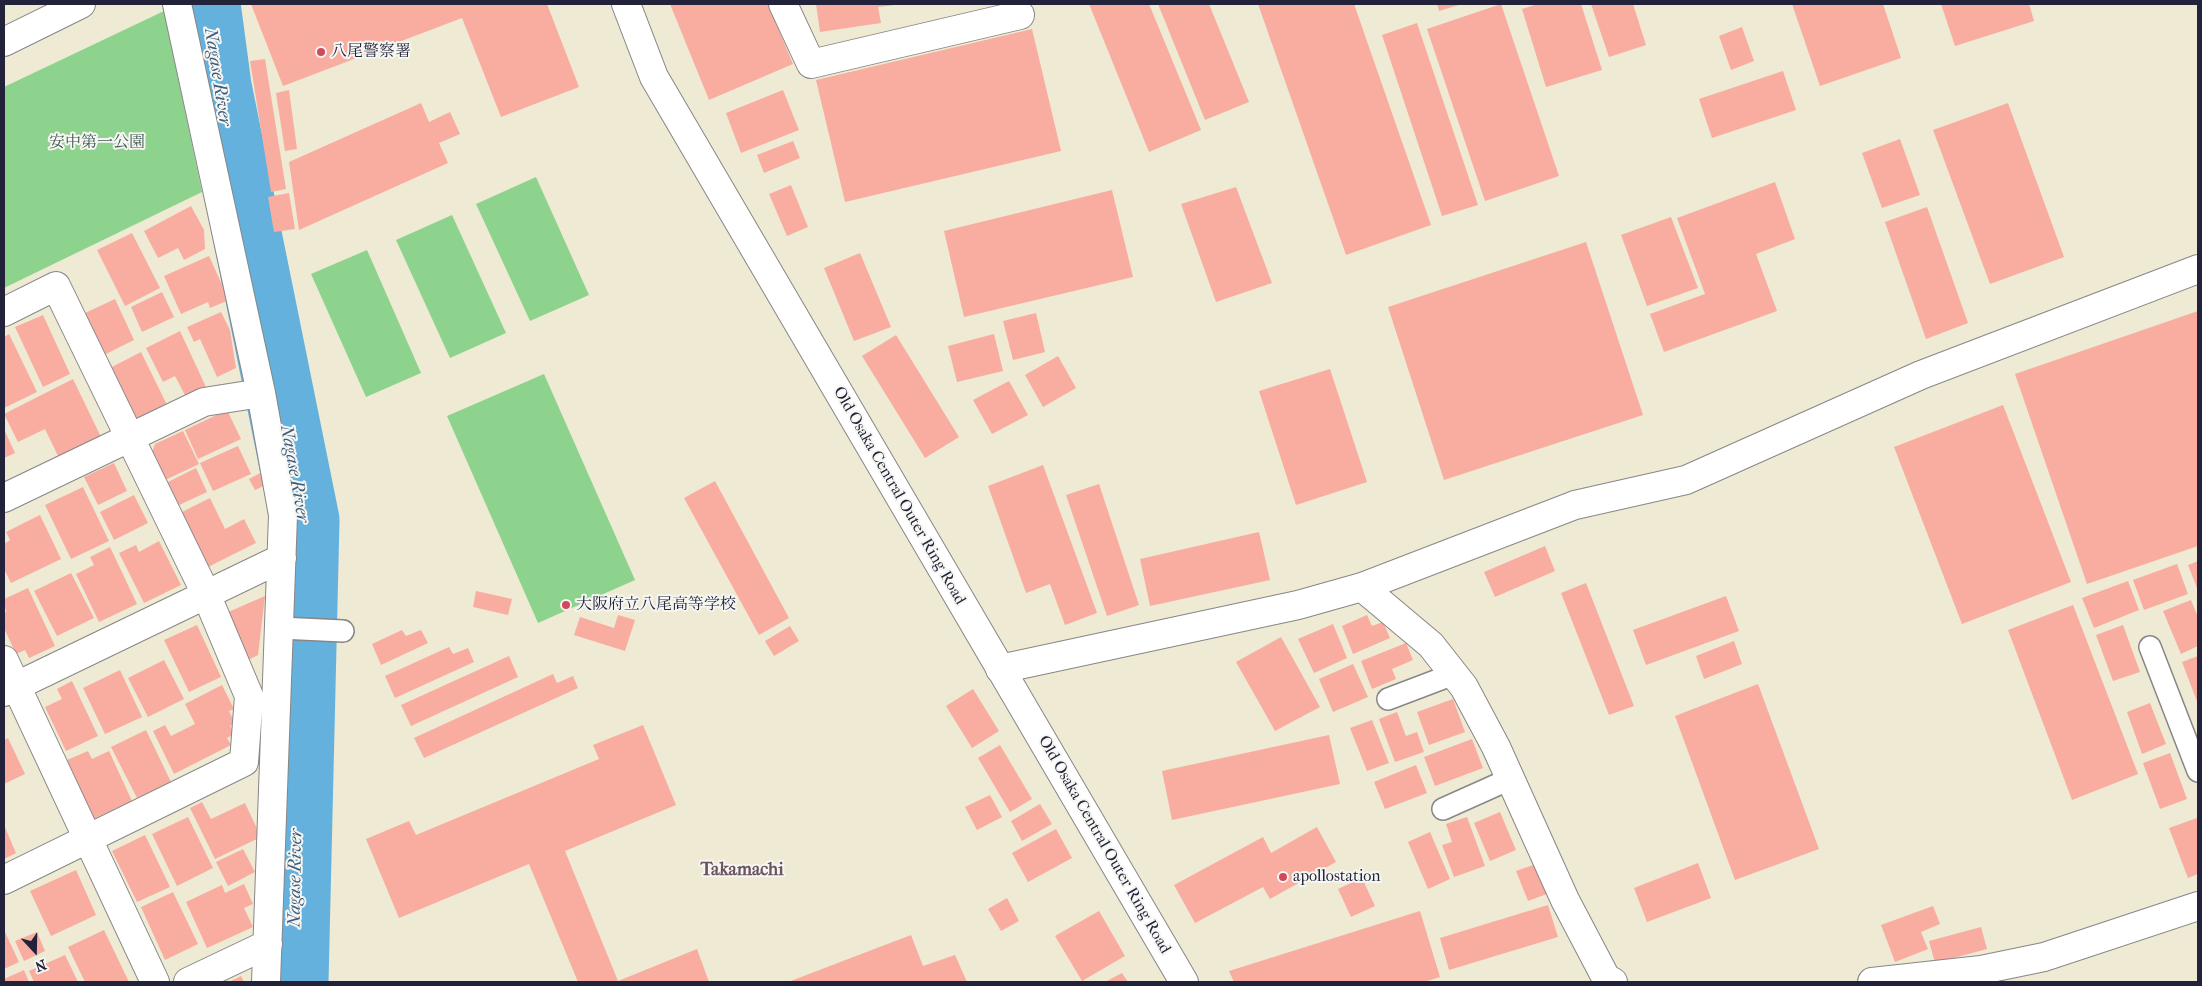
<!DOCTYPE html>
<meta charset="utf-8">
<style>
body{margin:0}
#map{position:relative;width:2202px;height:986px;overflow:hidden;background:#eeead3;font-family:"IM FELL French Canon",serif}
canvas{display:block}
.frame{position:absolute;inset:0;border:5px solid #22223b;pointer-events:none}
.north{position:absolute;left:10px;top:926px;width:50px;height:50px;-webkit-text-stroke:4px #f6f6f2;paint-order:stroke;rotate:159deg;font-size:14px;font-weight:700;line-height:20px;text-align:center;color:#22223b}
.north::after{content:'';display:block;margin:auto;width:18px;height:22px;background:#22223b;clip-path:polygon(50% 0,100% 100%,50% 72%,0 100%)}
</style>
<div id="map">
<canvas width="2202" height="986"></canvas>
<div class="frame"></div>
<div class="north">N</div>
</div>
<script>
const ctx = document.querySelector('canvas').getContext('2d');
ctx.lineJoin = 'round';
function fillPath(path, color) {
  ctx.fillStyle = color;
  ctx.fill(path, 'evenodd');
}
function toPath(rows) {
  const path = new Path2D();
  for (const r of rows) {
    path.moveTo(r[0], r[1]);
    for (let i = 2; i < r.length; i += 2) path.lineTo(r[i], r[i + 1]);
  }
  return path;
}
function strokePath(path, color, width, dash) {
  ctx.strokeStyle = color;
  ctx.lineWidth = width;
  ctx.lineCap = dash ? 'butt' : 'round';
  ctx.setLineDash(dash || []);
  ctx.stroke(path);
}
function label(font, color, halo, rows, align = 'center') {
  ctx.font = font + ' "IM FELL French Canon","Noto Serif JP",serif';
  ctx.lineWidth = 4;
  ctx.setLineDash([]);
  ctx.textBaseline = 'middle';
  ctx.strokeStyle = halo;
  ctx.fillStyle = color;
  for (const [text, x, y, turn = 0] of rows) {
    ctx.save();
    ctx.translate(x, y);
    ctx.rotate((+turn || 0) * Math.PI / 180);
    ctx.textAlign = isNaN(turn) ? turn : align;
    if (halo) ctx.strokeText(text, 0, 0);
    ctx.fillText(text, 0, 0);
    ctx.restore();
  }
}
fillPath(toPath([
 [164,11,202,192,4,288,4,87],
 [536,177,589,295,530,321,476,204],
 [452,215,506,333,450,358,396,240],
 [367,250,421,373,366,397,311,274],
 [544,374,635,580,538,623,447,416]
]), '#8ed38d');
strokePath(toPath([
 [206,4,217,86,305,520,294,982]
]), '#64b1de', 69);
fillPath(toPath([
 [251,4,547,4,579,87,501,117,462,18,283,86],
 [670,4,768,4,793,64,709,100],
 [816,4,895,4,895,5,878,7,881,23,820,32],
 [1089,4,1149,4,1201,130,1149,152],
 [1158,4,1209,4,1249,102,1205,120],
 [1258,4,1354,4,1431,225,1346,255],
 [1437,4,1462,4,1439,11],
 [1501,4,1559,176,1485,201,1427,29],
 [1538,4,1581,4,1602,70,1546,87,1522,9],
 [1591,4,1633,4,1646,45,1609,57],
 [1792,4,1883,4,1901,58,1820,86],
 [1941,4,2029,4,2034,21,1955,46],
 [1417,23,1478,205,1442,216,1382,35],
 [1742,27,1754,61,1731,70,1719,36],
 [1032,29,1061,151,845,202,816,80],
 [265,59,286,189,271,192,250,61],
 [1783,71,1796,110,1712,138,1699,99],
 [289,90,297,149,285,151,276,93],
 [783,90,799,130,741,153,726,113],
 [421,103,429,122,450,112,460,134,439,143,448,163,299,230,289,162],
 [2008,103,2064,257,1990,284,1933,130],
 [1900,139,1920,195,1882,208,1862,153],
 [793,141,800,158,764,173,757,155],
 [1775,182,1795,239,1756,254,1777,311,1664,352,1650,314,1705,294,1677,218],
 [791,185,808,227,787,236,769,194],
 [1236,187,1272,283,1216,302,1181,204],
 [1112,190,1133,277,964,317,944,231],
 [289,193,295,229,274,232,268,197],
 [191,206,204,230,205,249,184,260,178,248,158,258,144,231],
 [1927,207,1968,323,1926,339,1885,222],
 [1671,217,1698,288,1647,306,1621,235],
 [132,233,160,288,125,306,97,250],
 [1586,242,1643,415,1444,480,1388,307],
 [860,253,891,327,854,341,824,268],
 [209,256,229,300,210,308,208,302,181,314,164,276],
 [162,292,174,317,142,332,131,307],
 [115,299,134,340,104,355,85,313],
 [2198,311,2198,546,2087,584,2015,374],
 [221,312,230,330,236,368,217,377,200,339,194,342,187,327],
 [1036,313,1045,352,1013,360,1003,321],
 [43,315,70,374,43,387,15,327],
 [180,331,206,387,186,397,175,376,163,382,146,348],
 [9,334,37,392,4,408,4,337],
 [994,334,1003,371,957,382,948,346],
 [896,335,959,437,925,458,862,356],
 [141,352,169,409,136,426,108,369],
 [1058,356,1076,388,1043,407,1025,375],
 [1330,369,1367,482,1296,505,1259,391],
 [73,379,101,437,59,458,45,429,18,442,4,414],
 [1009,381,1028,415,992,434,973,400],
 [2003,405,2071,582,1962,624,1894,447],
 [227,410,241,439,198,459,185,430],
 [4,429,15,453,4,458],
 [183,431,199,464,159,483,149,461,155,444],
 [238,446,251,474,213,491,200,463],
 [114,463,127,491,98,505,84,477],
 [1043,465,1097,613,1065,625,1050,584,1026,593,988,486],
 [196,468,207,492,175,507,164,484],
 [264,471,270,483,255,490,249,479],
 [715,481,789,618,759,635,684,498],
 [1099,484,1139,605,1107,616,1066,495],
 [83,487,109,541,71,559,45,505],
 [134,495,148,523,114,540,100,512],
 [210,498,225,529,244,519,256,543,204,569,178,514],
 [40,515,61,559,11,583,4,569,4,544,10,540,6,532],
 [1259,532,1270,580,1150,606,1140,559],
 [159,541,181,585,144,603,119,553,136,545,139,552],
 [1545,546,1555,571,1495,597,1484,572],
 [110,547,137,604,99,622,76,574,94,565,90,557],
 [2198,561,2198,591,2188,565],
 [2177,564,2188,594,2144,610,2133,580],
 [71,573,94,618,57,636,34,591],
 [2128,581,2139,610,2094,628,2082,598],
 [1586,583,1634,706,1609,715,1561,593],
 [28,588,55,646,29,658,25,650,16,654,4,628,4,613,6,612,4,599],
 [476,591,512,599,508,615,473,607],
 [265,596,258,655,248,660,226,613],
 [1726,596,1739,631,1646,665,1633,630],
 [2191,600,2198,617,2198,646,2181,654,2163,611],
 [2073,605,2138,774,2072,800,2008,630],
 [618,615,635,620,625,651,574,635,580,617,614,628],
 [1367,615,1372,626,1383,622,1390,638,1353,654,1342,626],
 [1333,624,1347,658,1314,673,1298,639],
 [197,625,221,677,189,692,164,640],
 [2123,625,2140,672,2113,681,2096,635],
 [790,626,799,641,774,656,765,641],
 [402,630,406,636,421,630,428,643,381,665,372,644],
 [1281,637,1320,707,1275,731,1236,662],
 [1734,641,1742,664,1704,679,1696,656],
 [1406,643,1413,660,1392,669,1396,679,1372,689,1361,661],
 [449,647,453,654,468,648,474,662,395,698,385,676],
 [509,656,518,677,411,726,401,705],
 [2198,656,2198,704,2182,662],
 [164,660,184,699,148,717,128,678],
 [1353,664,1368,697,1333,712,1319,679],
 [120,670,142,717,105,734,83,688],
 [553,674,557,683,573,676,578,688,424,758,414,738],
 [72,681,98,736,66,751,45,707,62,699,57,689],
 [1758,684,1819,849,1735,880,1675,716],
 [222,685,234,709,229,711,235,723,230,726,234,734,227,738,231,745,174,774,153,731,165,725,171,736,195,724,185,704],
 [973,689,999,731,972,748,946,706],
 [1453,699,1465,732,1429,745,1417,712],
 [2150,703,2166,744,2142,754,2127,712],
 [1397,712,1406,736,1417,732,1424,752,1395,762,1379,719],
 [1372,720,1389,763,1367,771,1350,728],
 [643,725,676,805,565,851,618,981,697,949,709,982,578,982,529,864,399,918,366,839,409,821,416,835,599,759,593,745],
 [146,730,171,782,137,798,111,747],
 [1329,735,1340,784,1172,820,1162,771],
 [8,738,25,774,4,784,4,740],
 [1472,739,1483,768,1435,786,1424,757],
 [1000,745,1032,799,1010,812,978,758],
 [88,751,92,759,109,751,132,801,94,819,67,760],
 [2170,753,2187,799,2160,809,2143,763],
 [1416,765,1427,793,1385,809,1374,782],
 [990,795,1002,817,977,830,965,807],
 [202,802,211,819,245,803,261,837,215,859,190,808],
 [1040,804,1052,824,1022,841,1011,821],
 [1500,812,1516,850,1490,861,1474,823],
 [188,817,213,868,177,886,152,834],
 [1467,817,1485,866,1454,877,1442,845,1452,842,1446,824],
 [2197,818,2198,874,2188,878,2169,828],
 [4,825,16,853,4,859],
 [1317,827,1336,862,1270,899,1263,887,1195,923,1174,885,1263,837,1271,853],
 [1056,829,1072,858,1028,882,1012,853],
 [1430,832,1450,879,1428,889,1408,842],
 [145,835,170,887,137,902,112,851],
 [243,849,255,872,228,886,216,862],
 [1698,863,1711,898,1647,922,1634,888],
 [1536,864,1547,894,1528,901,1516,871],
 [76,870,96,915,51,936,30,891],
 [1362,878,1375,906,1351,917,1338,889],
 [244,884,253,904,244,908,253,927,207,948,186,902,222,885,225,893],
 [173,892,198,944,165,960,141,907],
 [1007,898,1019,921,1001,931,988,909],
 [1548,905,1558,937,1449,970,1440,938],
 [1933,906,1940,924,1921,932,1928,949,1895,962,1881,925],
 [1099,911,1125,956,1082,981,1055,936],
 [1420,911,1440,977,1424,982,1234,982,1229,971],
 [1981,927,1987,949,1935,963,1929,941],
 [4,930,19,962,4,969],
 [104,930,129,982,85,982,68,947],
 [37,932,45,951,24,961,15,941],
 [911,935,923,966,955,955,967,982,788,982],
 [65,955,78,982,34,982,29,971],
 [24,970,29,982,4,982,4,979],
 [1122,973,1128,982,1105,982],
 [241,976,244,982,229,982]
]), '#f9ada0');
const lane = toPath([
 [280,628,343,631],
 [2150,647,2198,771],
 [1388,699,1454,674],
 [1443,809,1510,779]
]);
const street = toPath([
 [177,4,261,393,283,515,266,982],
 [783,4,811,64,1020,15],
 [4,312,56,286,206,594,249,696,244,762,4,880],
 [4,498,204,402,261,393],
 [1362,587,1431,645,1464,687,1496,747,1565,900,1606,978,1613,982],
 [4,660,155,982],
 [1000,669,1298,605,1362,587,1575,505,1686,480,1921,375,2198,269],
 [4,692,282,558],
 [188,982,268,944],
 [1872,982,1981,970,2044,957,2198,906]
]);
const secondary = toPath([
 [4,42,81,4]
]);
const primary = toPath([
 [626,4,654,77,1184,982]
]);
strokePath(lane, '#888687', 24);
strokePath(street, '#888687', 30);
strokePath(secondary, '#888687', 30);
strokePath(primary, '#888687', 30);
strokePath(lane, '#fff', 21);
strokePath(street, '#fff', 28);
strokePath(secondary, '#fff', 28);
strokePath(primary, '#fff', 28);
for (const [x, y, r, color] of [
 [321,52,5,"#d1495b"],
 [566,605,5,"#d1495b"],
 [1283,877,5,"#d1495b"]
]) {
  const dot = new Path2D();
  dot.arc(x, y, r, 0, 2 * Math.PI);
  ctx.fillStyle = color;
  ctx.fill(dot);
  strokePath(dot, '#f6f6f2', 2);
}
label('16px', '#22223b', '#f6f6f2', [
 ["八尾警察署",331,52],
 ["大阪府立八尾高等学校",576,605],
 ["apollostation",1293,877]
], 'left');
label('16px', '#425754', '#f6f6f2', [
 ["安中第一公園",97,143]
]);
label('16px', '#22223b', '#f6f6f2', [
 ["Old Osaka Central Outer Ring Road",899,496,60],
 ["Old Osaka Central Outer Ring Road",1104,845,60]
]);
label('italic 18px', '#3c5b7c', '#f6f6f2', [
 ["Nagase River",217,77,81],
 ["Nagase River",294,474,80],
 ["Nagase River",296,878,-89]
]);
label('bold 18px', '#6d535e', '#f6f6f2', [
 ["Takamachi",742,871]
]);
</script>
